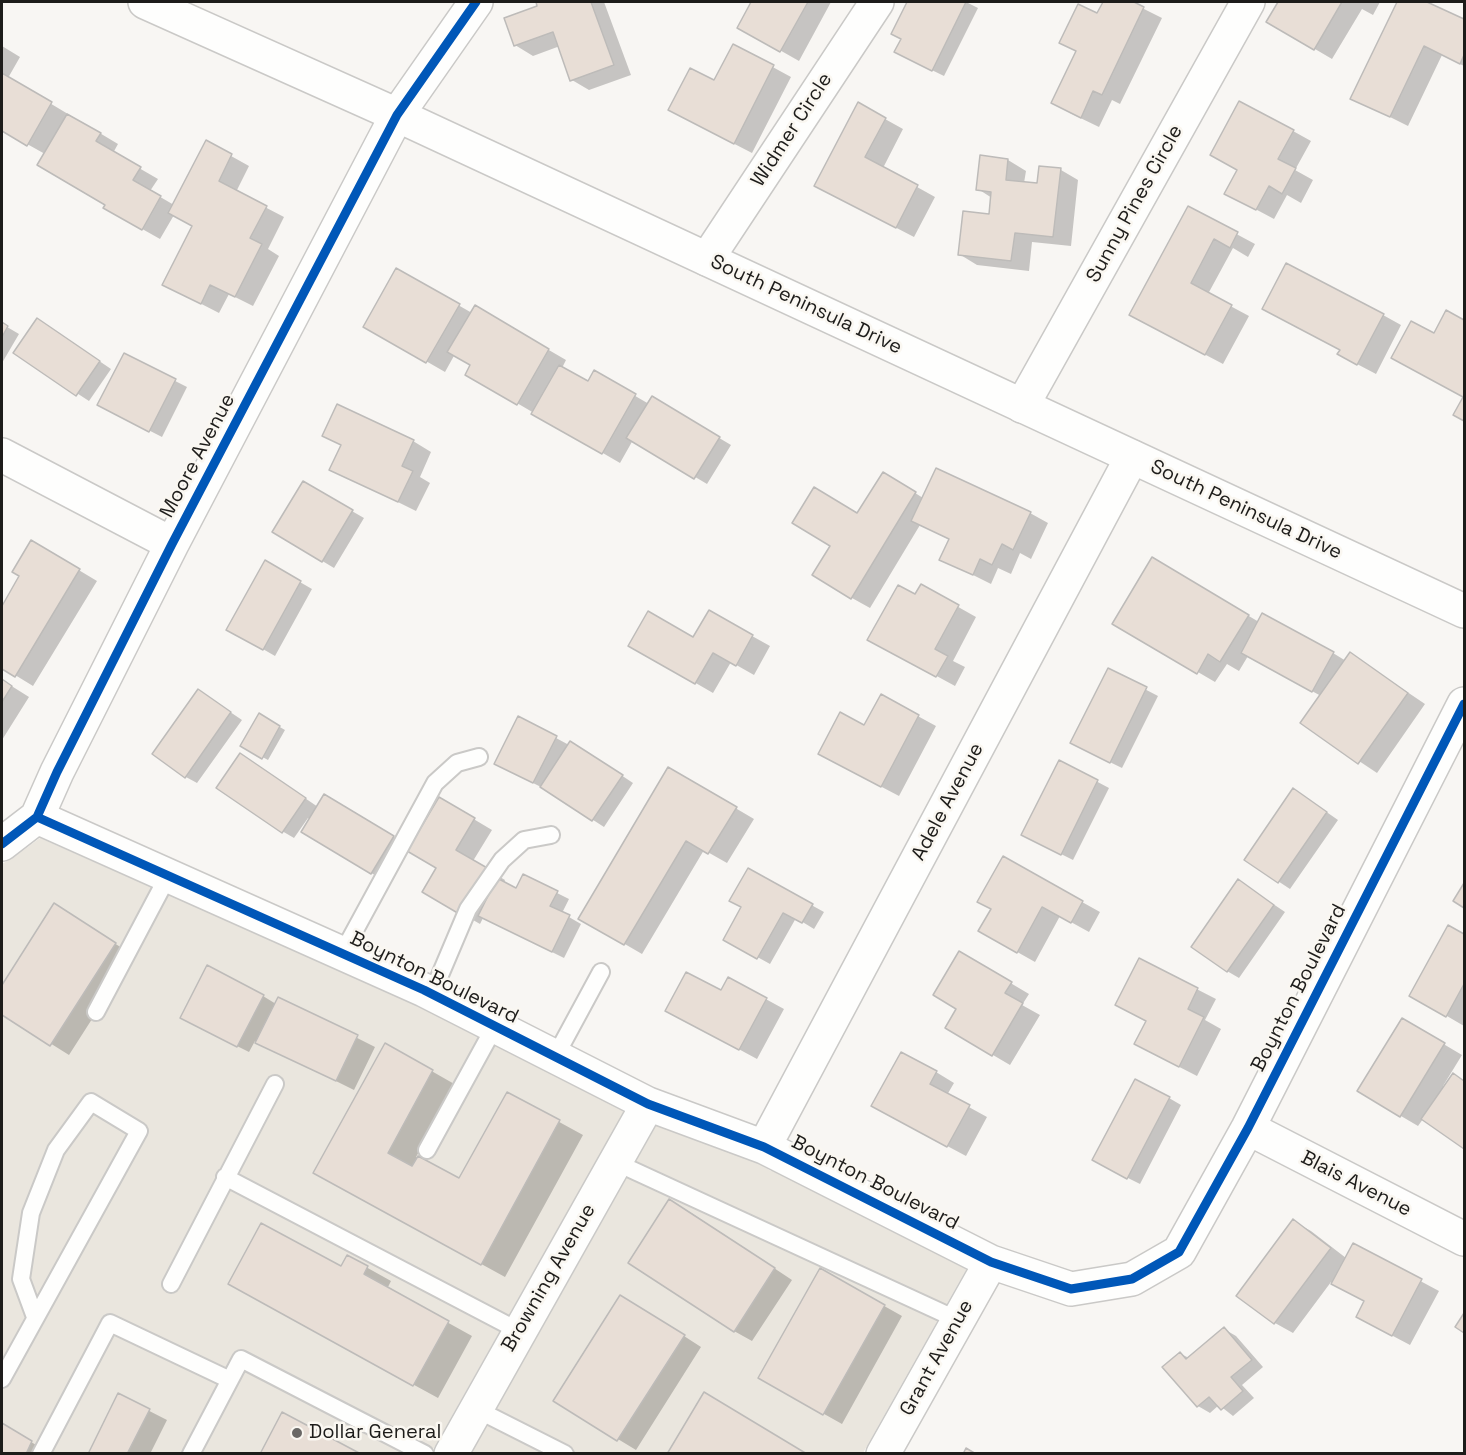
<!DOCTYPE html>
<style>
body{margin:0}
#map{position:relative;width:1466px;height:1455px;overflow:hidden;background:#f8f6f3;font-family:"Space Grotesk",sans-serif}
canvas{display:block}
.frame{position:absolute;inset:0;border:3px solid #1d1c1a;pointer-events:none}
</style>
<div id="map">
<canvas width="1466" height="1455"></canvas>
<div class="frame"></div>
</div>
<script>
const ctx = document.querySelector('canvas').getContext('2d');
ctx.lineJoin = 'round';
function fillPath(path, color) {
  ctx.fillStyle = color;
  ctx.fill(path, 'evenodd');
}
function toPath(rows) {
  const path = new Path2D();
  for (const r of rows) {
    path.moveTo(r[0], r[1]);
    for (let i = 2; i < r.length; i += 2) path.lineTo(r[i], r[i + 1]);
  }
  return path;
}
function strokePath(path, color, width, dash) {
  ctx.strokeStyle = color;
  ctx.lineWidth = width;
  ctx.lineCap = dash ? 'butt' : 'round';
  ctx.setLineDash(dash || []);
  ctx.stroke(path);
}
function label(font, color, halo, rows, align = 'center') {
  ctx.font = font + ' "Space Grotesk",sans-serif';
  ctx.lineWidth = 5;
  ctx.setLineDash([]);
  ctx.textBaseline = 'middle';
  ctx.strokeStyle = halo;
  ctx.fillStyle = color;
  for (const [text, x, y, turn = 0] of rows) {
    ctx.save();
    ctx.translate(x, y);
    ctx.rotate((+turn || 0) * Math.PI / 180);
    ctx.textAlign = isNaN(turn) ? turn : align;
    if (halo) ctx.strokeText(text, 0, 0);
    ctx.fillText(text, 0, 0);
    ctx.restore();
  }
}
fillPath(toPath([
 [40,838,418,1005,625,1110,431,1453,2,1454,2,864,14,857],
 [657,1124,758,1163,771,1171,772,1169,967,1268,863,1453,471,1454]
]), '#eae6de');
fillPath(toPath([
 [538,2,604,2,631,75,589,90,572,80,560,46,533,56,515,45,539,7],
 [753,2,831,2,799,61,739,27],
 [909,2,966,2,978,8,944,76,907,58,902,39,893,33],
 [1105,2,1130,2,1162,18,1120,104,1112,100,1099,127,1070,113,1077,51],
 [1280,2,1380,2,1373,15,1362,9,1332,59,1269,22],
 [1398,2,1424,2,1464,21,1464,66,1442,55,1408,126,1352,98],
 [2,46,20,57,8,78,118,144,113,153,158,179,150,191,174,205,206,142,249,166,236,192,284,217,268,249,279,256,253,306,229,294,219,313,182,294,194,226,174,215,160,239,105,208,107,204,45,154,2,130],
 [734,46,791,77,752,153,688,120,715,82],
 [858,104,903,129,883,168,935,197,914,237,833,195],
 [1293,131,1311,141,1295,170,1313,180,1301,203,1287,195,1274,219,1244,203],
 [1008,160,1026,171,1024,183,1038,185,1061,170,1078,180,1071,246,1032,242,1029,271,977,265,959,254,990,216,992,198,978,189],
 [1188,208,1255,244,1248,257,1233,248,1208,294,1249,316,1223,364,1149,325],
 [397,270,472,313,475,307,566,360,562,368,588,383,594,372,649,404,652,398,731,445,707,484,633,440,620,463,467,374,472,365,455,354,445,372,365,326],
 [1447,312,1464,321,1464,396,1411,368,1434,335],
 [1383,315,1401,325,1376,374,1357,364],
 [2,324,19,334,2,363],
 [49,327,111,369,89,401,15,353],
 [124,355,187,387,162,437,111,411],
 [324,435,413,441,431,452,420,477,430,483,416,511,331,469,342,446],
 [303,483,364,518,334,568,274,532],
 [901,484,923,498,1030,513,1048,523,1031,559,1020,553,1011,574,998,568,991,584,941,559,950,540,920,525,870,608,852,598,858,515],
 [32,542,97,581,33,686,2,667,2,609,21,576],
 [1152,559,1259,622,1333,653,1346,661,1351,654,1425,704,1377,773,1302,723,1321,696,1248,656,1239,671,1227,664,1215,682,1114,623],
 [265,562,312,589,275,656,228,629],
 [921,586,976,617,953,661,965,667,955,686,887,649],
 [709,612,770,646,754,675,731,662,713,693,630,645,694,639],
 [1108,670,1158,696,1122,768,1083,749],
 [2,680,29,697,2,740],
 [199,691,242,720,197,783,186,777],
 [881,696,936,726,899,796,838,764,865,727],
 [259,715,285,730,268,760,242,746],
 [519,718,569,745,582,749,633,783,604,827,545,789,507,770],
 [252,762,318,807,324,796,405,844,383,880,303,832,310,819,308,818,294,838,282,831],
 [1060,762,1109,788,1073,860,1035,841],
 [669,769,754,819,727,863,704,850,642,954,580,918],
 [1305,797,1338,820,1290,889,1246,860],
 [440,799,492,830,473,861,505,880,504,883,517,890,557,893,569,899,562,913,581,924,564,958,483,918,480,924,424,892,438,868],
 [1003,858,1100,912,1089,932,1060,916,1035,962,980,931,992,908],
 [748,870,824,912,814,929,796,918,770,964,725,939,743,907],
 [1239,881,1285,912,1239,978,1227,971],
 [54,905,133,955,69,1055,2,1013,2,988],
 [1449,927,1464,936,1464,1026,1411,995],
 [960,953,1029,994,1022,1005,1040,1015,1010,1065,947,1028,958,1008],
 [1140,960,1216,999,1205,1020,1221,1029,1197,1076,1154,1054],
 [729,979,784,1009,757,1059,685,1020,722,992],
 [263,996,276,1004,278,998,375,1047,354,1090,255,1041,249,1052,193,1024],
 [1403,1020,1462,1055,1443,1086,1445,1087,1453,1075,1464,1082,1464,1147,1423,1119,1418,1126,1401,1116],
 [386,1045,456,1085,416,1157,459,1180,508,1094,583,1135,505,1277,339,1186],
 [936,1072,954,1083,947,1095,987,1117,966,1156,891,1116],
 [1169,1098,1181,1105,1140,1184,1106,1167],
 [688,1211,792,1280,752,1341,734,1331],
 [1293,1221,1311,1231,1346,1258,1353,1245,1439,1291,1410,1345,1376,1327,1366,1301,1331,1282,1293,1333,1275,1323,1238,1296],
 [348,1257,391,1281,387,1289,472,1336,438,1398,253,1297,341,1268],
 [820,1270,902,1316,842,1424,760,1378],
 [639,1307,701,1347,636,1450,555,1401],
 [1224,1329,1236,1336,1263,1367,1242,1385,1254,1398,1233,1416,1219,1405,1210,1413,1198,1406,1165,1367,1181,1354,1189,1358],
 [118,1395,167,1420,150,1454,90,1454],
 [2,1425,43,1449,41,1454,2,1454]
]), '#0003');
const building = toPath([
 [536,2,591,2,614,65,570,81,553,32,514,46,504,18,537,6,536,2],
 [751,2,808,2,780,52,737,28,751,2],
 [907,2,966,2,932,71,894,52,901,39,891,34,907,2],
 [1103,2,1134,2,1144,7,1102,95,1093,91,1081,118,1051,103,1076,51,1059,43,1078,4,1097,13,1103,2],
 [1278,2,1342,2,1314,50,1266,22,1278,2],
 [1397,2,1427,2,1464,19,1464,55,1460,64,1424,46,1390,117,1350,99,1397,2],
 [733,44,774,65,734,144,668,110,690,68,714,80,733,44],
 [2,73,52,102,27,146,2,131,2,73],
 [1239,101,1294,130,1278,159,1296,168,1282,194,1269,186,1256,210,1224,194,1237,170,1210,155,1239,101],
 [858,102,886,118,865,157,918,185,896,228,814,186,858,102],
 [67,114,101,133,96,141,141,167,133,180,161,196,142,230,103,208,105,205,37,165,67,114],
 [206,140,232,154,219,181,267,206,250,238,262,244,235,297,210,285,201,304,162,285,192,226,168,213,206,140],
 [980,155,1008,159,1006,180,1037,183,1039,166,1061,168,1053,237,1015,233,1011,261,958,255,963,211,989,214,991,192,976,190,980,155],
 [1188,206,1238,232,1230,248,1214,239,1191,283,1232,305,1205,355,1129,315,1188,206],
 [1286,263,1384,314,1357,365,1337,354,1340,350,1262,309,1286,263],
 [396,268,460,304,426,363,363,327,396,268],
 [475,305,549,349,517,405,465,375,470,365,447,352,475,305],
 [1446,310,1464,320,1464,421,1453,415,1463,397,1391,358,1411,321,1434,333,1446,310],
 [37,318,100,361,76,396,13,353,37,318],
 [2,322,8,326,2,337,2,322],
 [124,353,176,379,149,432,97,405,124,353],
 [559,365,588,381,594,370,636,394,602,454,531,414,559,365],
 [652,396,720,437,694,479,626,438,652,396],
 [337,404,414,440,402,466,413,471,398,502,329,470,341,445,322,436,337,404],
 [936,468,1031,512,1013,550,1002,544,992,565,980,559,973,575,939,560,949,539,911,521,936,468],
 [883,472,916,492,851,599,812,575,830,546,792,523,814,487,857,513,883,472],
 [303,481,353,510,322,562,272,532,303,481],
 [31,540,80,569,15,677,2,669,2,606,19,576,12,572,31,540],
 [1152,557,1249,615,1220,662,1208,654,1197,674,1112,624,1152,557],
 [265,560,301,581,263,650,226,630,265,560],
 [921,584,959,605,935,649,948,656,936,677,867,640,898,585,915,594,921,584],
 [709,610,753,635,736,666,713,653,695,684,628,646,648,611,693,637,709,610],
 [1262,613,1334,652,1312,692,1241,653,1262,613],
 [1350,652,1408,693,1358,764,1300,723,1350,652],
 [1108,668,1147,687,1110,763,1070,743,1108,668],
 [2,679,12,686,2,702,2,679],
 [198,689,231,712,185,778,152,754,198,689],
 [881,694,919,715,881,787,818,754,840,712,864,725,881,694],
 [259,713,280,726,262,759,240,746,259,713],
 [518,716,557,736,533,783,494,764,518,716],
 [570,741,623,775,592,821,540,787,570,741],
 [240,753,306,798,282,833,216,788,240,753],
 [1059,760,1098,780,1061,855,1021,835,1059,760],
 [668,767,737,807,708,854,686,841,624,945,578,919,668,767],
 [1293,788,1327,812,1278,883,1244,860,1293,788],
 [324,794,394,836,371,874,301,832,324,794],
 [439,797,475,818,456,850,489,869,461,915,422,892,436,868,407,851,439,797],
 [1003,856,1083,901,1071,923,1042,907,1017,953,978,931,991,909,977,902,1003,856],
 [748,868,813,904,802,923,783,913,757,959,723,940,741,907,729,901,748,868],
 [523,874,558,891,550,906,570,915,552,952,478,916,497,878,516,888,523,874],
 [1238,879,1274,905,1227,972,1191,947,1238,879],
 [1464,883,1464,908,1453,901,1464,883],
 [54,903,116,943,50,1046,2,1015,2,985,54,903],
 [1448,925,1464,934,1464,984,1446,1017,1409,996,1448,925],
 [959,951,1012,982,1005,993,1023,1003,992,1056,945,1028,956,1009,933,995,959,951],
 [1139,958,1198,988,1188,1009,1204,1017,1179,1067,1134,1044,1146,1021,1115,1005,1139,958],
 [207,965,264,995,237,1047,180,1018,207,965],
 [686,972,721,990,728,977,767,998,739,1050,665,1011,686,972],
 [278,997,358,1035,336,1081,255,1043,278,997],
 [1402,1018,1445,1043,1400,1117,1357,1091,1402,1018],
 [385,1043,433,1070,388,1153,412,1166,418,1156,459,1178,507,1092,560,1120,481,1265,313,1173,385,1043],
 [901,1052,937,1071,930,1084,970,1105,947,1147,871,1106,901,1052],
 [1453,1073,1464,1081,1464,1149,1421,1119,1453,1073],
 [1135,1079,1170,1097,1127,1179,1092,1160,1135,1079],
 [669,1199,775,1268,734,1332,628,1263,669,1199],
 [1293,1219,1331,1248,1274,1324,1236,1296,1293,1219],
 [261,1223,341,1266,347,1255,368,1266,364,1274,449,1321,413,1386,228,1284,261,1223],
 [1353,1243,1422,1279,1392,1336,1356,1317,1364,1301,1331,1284,1353,1243],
 [820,1268,885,1305,823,1415,758,1378,820,1268],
 [620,1295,685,1335,617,1441,553,1401,620,1295],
 [1464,1313,1464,1333,1455,1327,1464,1313],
 [1224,1327,1252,1360,1231,1377,1243,1391,1221,1410,1209,1397,1197,1407,1162,1367,1180,1352,1186,1359,1224,1327],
 [704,1392,807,1454,667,1454,704,1392],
 [118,1393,150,1409,127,1454,88,1454,118,1393],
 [282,1412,361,1454,260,1454,282,1412],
 [2,1423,32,1441,26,1454,2,1454,2,1423],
 [966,1448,976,1454,963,1454,966,1448]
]);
fillPath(building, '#e8ded6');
strokePath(building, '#bdbbb9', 1.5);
const service = toPath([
 [342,954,435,783,457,763,479,757],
 [432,994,468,909,502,860,524,840,551,835],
 [96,1012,168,876],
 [555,1057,601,972],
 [427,1150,495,1026],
 [615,1162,958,1320],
 [225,1177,519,1331],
 [171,1284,275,1084],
 [2,1379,139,1131,91,1102,56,1150,31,1213,21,1279,35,1317],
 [476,1409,565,1454],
 [41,1454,110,1323,230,1380],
 [191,1454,241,1359,425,1454]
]);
const minor = toPath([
 [707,259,877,2],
 [1022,406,1248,2],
 [2,455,172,544],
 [37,817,424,990,648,1104,764,1147,991,1262,1071,1289,1132,1279,1179,1252,1248,1128,1464,704],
 [2,844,37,817,57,772,172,544,397,115,476,2],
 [1248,1128,1464,1239],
 [764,1147,1132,457],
 [451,1454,648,1104],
 [883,1454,991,1262]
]);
const secondary = toPath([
 [145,2,397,115,1464,611]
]);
strokePath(service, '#cac9c7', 20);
strokePath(minor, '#cac9c7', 36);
strokePath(secondary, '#cac9c7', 36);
strokePath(service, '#fefefd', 16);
strokePath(minor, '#fefefd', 33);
strokePath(secondary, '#fefefd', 33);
strokePath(toPath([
 [37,817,424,990,648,1104,764,1147,991,1262,1071,1289,1132,1279,1179,1252,1248,1128,1464,704],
 [2,844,37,817,57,772,172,544,397,115,476,2]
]), '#0057b8', 9);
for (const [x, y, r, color] of [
 [297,1433,6,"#6a6866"]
]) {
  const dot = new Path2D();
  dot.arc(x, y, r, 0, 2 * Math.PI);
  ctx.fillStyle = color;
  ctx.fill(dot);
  strokePath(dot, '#faf7f1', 2);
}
label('20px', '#1d1c1a', '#faf7f1', [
 ["Widmer Circle",792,130,-57],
 ["Sunny Pines Circle",1135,204,-61],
 ["South Peninsula Drive",806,305,25],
 ["Moore Avenue",198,456,-62],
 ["South Peninsula Drive",1246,510,25],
 ["Adele Avenue",948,802,-62],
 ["Boynton Boulevard",434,978,26],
 ["Boynton Boulevard",1299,988,-63],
 ["Boynton Boulevard",875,1183,27],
 ["Blais Avenue",1356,1184,27],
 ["Browning Avenue",549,1278,-60],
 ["Grant Avenue",937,1358,-61]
]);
label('20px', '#1d1c1a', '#faf7f1', [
 ["Dollar General",309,1433]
], 'left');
</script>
